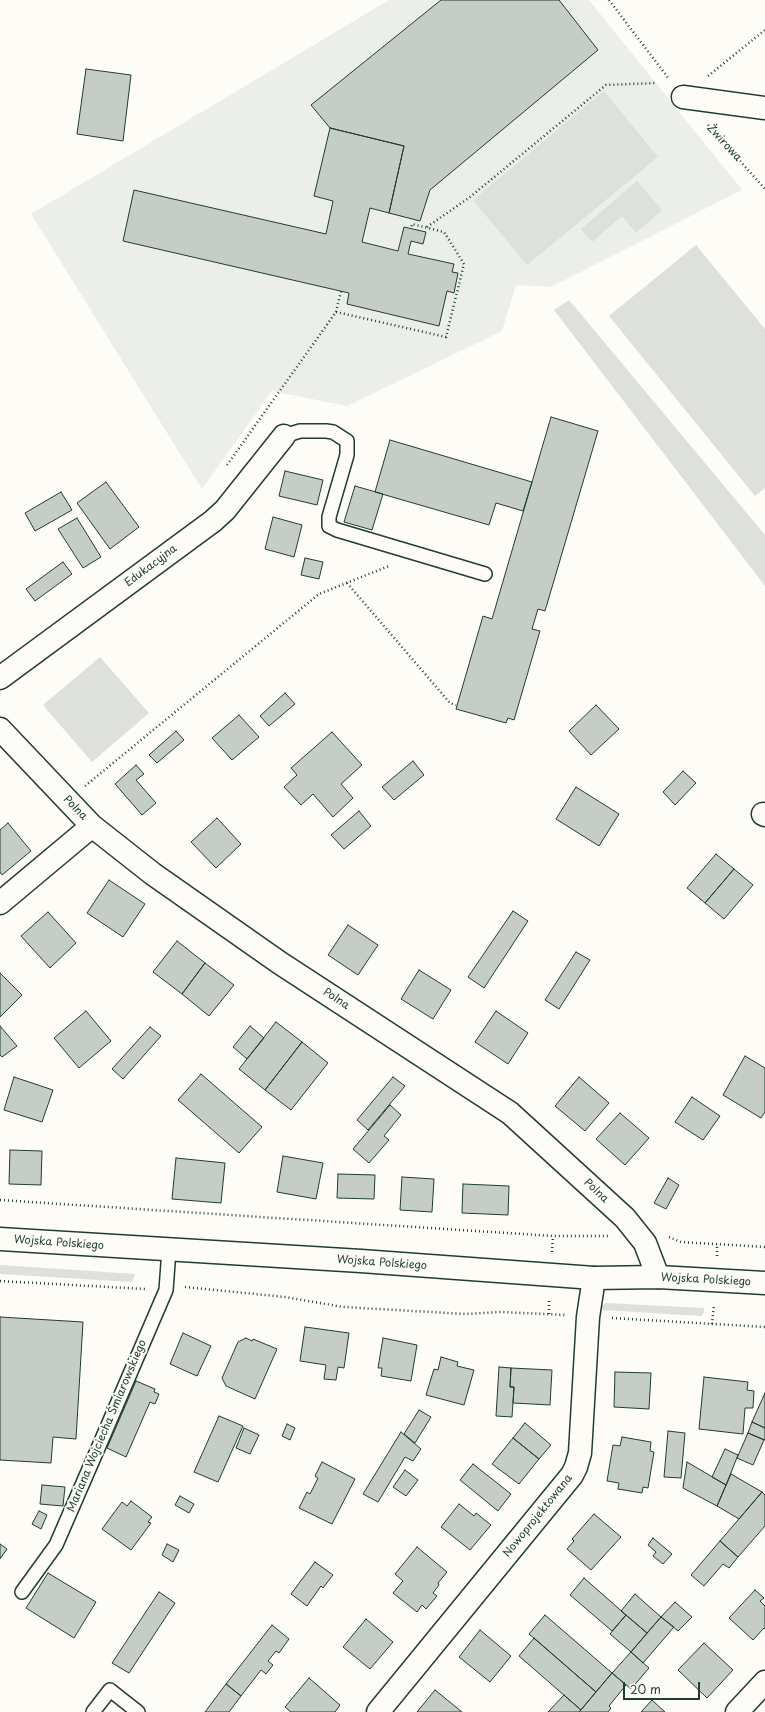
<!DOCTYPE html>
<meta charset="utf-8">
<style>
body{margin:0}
#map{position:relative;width:765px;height:1712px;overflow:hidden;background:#fdfcf7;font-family:"Playpen Sans",sans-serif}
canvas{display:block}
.scale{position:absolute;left:623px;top:1682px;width:77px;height:18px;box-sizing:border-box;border:2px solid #1f3d34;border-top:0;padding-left:5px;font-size:12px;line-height:14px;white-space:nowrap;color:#1f3d34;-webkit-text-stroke:3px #fdfcf7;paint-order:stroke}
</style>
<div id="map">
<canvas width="765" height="1712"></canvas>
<div class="scale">20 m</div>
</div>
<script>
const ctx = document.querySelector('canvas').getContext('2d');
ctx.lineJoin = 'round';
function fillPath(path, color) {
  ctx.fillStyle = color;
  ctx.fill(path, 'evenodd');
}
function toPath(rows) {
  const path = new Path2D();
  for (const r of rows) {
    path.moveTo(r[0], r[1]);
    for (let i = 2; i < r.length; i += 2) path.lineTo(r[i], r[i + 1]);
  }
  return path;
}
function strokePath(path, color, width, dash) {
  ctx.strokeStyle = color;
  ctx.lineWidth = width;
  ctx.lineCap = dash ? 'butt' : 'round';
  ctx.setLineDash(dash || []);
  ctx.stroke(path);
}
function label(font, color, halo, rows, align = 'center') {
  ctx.font = font + ' "Playpen Sans",sans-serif';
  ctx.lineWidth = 4;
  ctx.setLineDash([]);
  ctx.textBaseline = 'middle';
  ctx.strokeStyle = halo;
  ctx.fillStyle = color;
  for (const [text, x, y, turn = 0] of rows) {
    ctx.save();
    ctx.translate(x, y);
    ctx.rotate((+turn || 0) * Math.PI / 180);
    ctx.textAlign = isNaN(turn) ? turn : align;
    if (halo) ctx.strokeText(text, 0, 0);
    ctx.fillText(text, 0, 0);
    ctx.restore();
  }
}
fillPath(toPath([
 [389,0,589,0,742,190,551,287,516,285,502,331,347,406,272,391,202,489,31,214]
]), '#eceee9');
fillPath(toPath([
 [604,91,658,157,527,265,473,200],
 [637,181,662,210,636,233,622,216,592,242,581,229],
 [696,245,765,329,765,488,755,496,609,316],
 [569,300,765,535,765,586,554,310],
 [100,657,149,713,92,762,43,705],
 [0,1265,135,1274,132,1282,0,1274],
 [606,1303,704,1308,704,1312,702,1316,601,1310,602,1306]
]), '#dde0db');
const building = toPath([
 [441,0,559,0,598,50,430,190,420,221,389,213,404,146,330,128,311,105,441,0],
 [86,69,131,75,123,141,77,134,86,69],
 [330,128,404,146,389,213,370,208,362,242,398,251,404,227,426,232,423,244,411,241,408,254,454,264,452,272,458,273,454,293,447,291,439,326,347,304,349,293,123,241,134,190,326,234,333,201,314,196,330,128],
 [551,417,598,431,545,611,538,609,532,629,540,631,514,720,508,718,506,723,456,709,483,616,492,619,551,417],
 [390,440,532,482,523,511,496,503,489,525,375,492,390,440],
 [285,471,323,480,317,505,279,496,285,471],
 [106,482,139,527,110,549,77,503,106,482],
 [355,486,383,494,372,530,344,522,355,486],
 [61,492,72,510,35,531,25,513,61,492],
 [273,517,302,525,294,557,265,549,273,517],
 [77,518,101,557,83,568,58,529,77,518],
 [305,558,323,562,319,579,301,575,305,558],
 [63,562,72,574,35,601,26,589,63,562],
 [285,693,295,704,269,726,260,716,285,693],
 [596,705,619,729,591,755,569,731,596,705],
 [239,715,259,737,232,760,212,738,239,715],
 [176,731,184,740,157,763,149,755,176,731],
 [332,732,362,765,341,784,353,798,333,817,313,794,301,805,284,787,297,775,291,768,332,732],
 [413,761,424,775,394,800,382,787,413,761],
 [136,765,144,774,136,780,156,803,142,815,115,784,136,765],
 [683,771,696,783,675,805,663,792,683,771],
 [576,787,619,814,599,846,556,819,576,787],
 [359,811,371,826,344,849,331,835,359,811],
 [217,818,241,844,216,868,191,842,217,818],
 [8,823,31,851,2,875,0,872,0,830,8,823],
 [716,854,734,869,705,903,687,888,716,854],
 [734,869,753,885,724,919,705,903,734,869],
 [109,880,145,904,123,937,87,913,109,880],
 [513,911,528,921,484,988,468,977,513,911],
 [48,912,76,943,50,968,21,936,48,912],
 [348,925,378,945,358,975,328,955,348,925],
 [177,941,205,963,182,994,153,972,177,941],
 [576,952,590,960,559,1009,545,1000,576,952],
 [205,963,234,985,209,1016,182,994,205,963],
 [419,970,451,990,433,1019,401,999,419,970],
 [0,973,22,995,0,1017,0,973],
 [86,1011,111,1041,79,1068,54,1038,86,1011],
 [496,1011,528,1033,508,1064,475,1042,496,1011],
 [276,1022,302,1042,265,1090,239,1069,276,1022],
 [0,1026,17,1046,2,1057,0,1055,0,1026],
 [250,1026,264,1038,247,1059,233,1047,250,1026],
 [150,1027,161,1036,123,1079,112,1069,150,1027],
 [302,1042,328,1063,291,1110,265,1090,302,1042],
 [745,1056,765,1068,765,1112,761,1118,723,1095,745,1056],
 [201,1074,262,1127,239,1153,178,1100,201,1074],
 [14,1077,53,1090,42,1122,4,1110,14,1077],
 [393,1077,405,1086,368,1130,357,1120,393,1077],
 [579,1077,609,1103,585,1131,555,1106,579,1077],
 [692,1097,720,1116,703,1140,675,1122,692,1097],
 [390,1105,401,1115,384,1136,389,1140,369,1163,353,1149,390,1105],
 [620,1113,649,1138,625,1165,596,1139,620,1113],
 [10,1150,42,1151,41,1185,9,1184,10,1150],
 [283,1156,323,1163,316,1199,277,1192,283,1156],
 [176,1158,225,1163,221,1203,172,1199,176,1158],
 [338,1174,375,1175,374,1199,337,1198,338,1174],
 [402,1177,434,1179,432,1212,400,1210,402,1177],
 [668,1178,679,1185,666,1209,654,1203,668,1178],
 [463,1184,509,1186,508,1215,462,1213,463,1184],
 [0,1317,83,1322,76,1439,53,1437,51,1463,0,1460,0,1317],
 [305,1327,349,1333,344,1368,338,1367,336,1380,324,1379,326,1365,300,1361,305,1327],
 [183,1333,211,1346,197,1376,170,1364,183,1333],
 [246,1338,252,1341,253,1339,277,1349,255,1399,226,1386,222,1378,238,1342,246,1338],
 [383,1338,417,1345,411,1381,381,1376,382,1368,378,1368,383,1338],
 [441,1357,458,1362,457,1366,474,1370,464,1405,426,1395,434,1369,438,1370,441,1357],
 [499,1367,511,1368,510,1387,514,1387,512,1417,496,1416,499,1367],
 [511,1368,552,1370,550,1405,513,1403,514,1387,510,1387,511,1368],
 [615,1372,651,1373,649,1409,614,1407,615,1372],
 [704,1377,748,1382,747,1390,754,1391,753,1408,745,1408,743,1434,699,1429,704,1377],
 [136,1381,155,1389,154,1392,159,1394,155,1404,150,1402,126,1457,107,1448,136,1381],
 [765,1393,765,1428,752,1422,765,1393],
 [419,1410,431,1417,415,1443,404,1434,419,1410],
 [219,1416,243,1426,218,1482,194,1472,219,1416],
 [752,1422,765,1428,765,1440,748,1433,752,1422],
 [525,1423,551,1445,539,1459,513,1438,525,1423],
 [287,1424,295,1428,290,1440,282,1436,287,1424],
 [244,1428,259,1435,250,1454,236,1448,244,1428],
 [668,1431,685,1433,681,1478,664,1477,668,1431],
 [401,1432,421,1449,413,1461,405,1457,378,1502,363,1494,401,1432],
 [748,1433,764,1440,753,1465,737,1458,748,1433],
 [622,1437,651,1442,650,1451,654,1452,648,1488,643,1487,642,1493,618,1489,619,1483,607,1481,613,1445,620,1446,622,1437],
 [513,1438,539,1459,519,1484,492,1464,513,1438],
 [725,1449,738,1455,726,1485,712,1477,725,1449],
 [322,1462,355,1479,332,1524,299,1508,307,1492,310,1494,318,1478,315,1476,322,1462],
 [687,1462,726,1485,717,1506,683,1488,687,1462],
 [473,1464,511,1494,498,1511,460,1480,473,1464],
 [405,1470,418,1480,406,1496,393,1487,405,1470],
 [731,1474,762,1492,739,1519,717,1506,731,1474],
 [42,1485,65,1487,63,1506,40,1504,42,1485],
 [762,1492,765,1495,765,1526,738,1557,720,1541,762,1492],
 [180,1496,194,1504,189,1513,175,1505,180,1496],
 [131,1501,152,1517,148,1522,151,1523,131,1550,102,1529,122,1502,127,1506,131,1501],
 [459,1504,474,1516,476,1513,491,1525,470,1550,441,1527,459,1504],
 [39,1511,47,1515,41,1529,32,1524,39,1511],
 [594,1514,621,1537,591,1570,567,1549,574,1541,572,1539,594,1514],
 [653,1538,672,1554,663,1564,653,1556,656,1552,648,1545,653,1538],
 [720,1541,738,1557,729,1568,723,1564,704,1586,691,1575,720,1541],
 [0,1544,7,1549,0,1559,0,1544],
 [167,1544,179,1550,173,1562,162,1555,167,1544],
 [417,1547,447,1572,438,1583,439,1585,433,1593,437,1596,426,1609,422,1605,417,1612,393,1593,403,1581,395,1574,417,1547],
 [315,1562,333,1575,323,1588,321,1586,307,1606,291,1594,315,1562],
 [48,1573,96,1602,74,1638,26,1608,48,1573],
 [584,1578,626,1615,612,1631,570,1595,584,1578],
 [755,1590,764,1598,760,1601,765,1606,765,1629,764,1628,753,1640,729,1618,755,1590],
 [159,1592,175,1603,129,1673,112,1663,159,1592],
 [635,1594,661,1617,647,1633,621,1611,635,1594],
 [675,1602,692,1617,678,1631,661,1617,675,1602],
 [545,1615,612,1673,596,1692,529,1634,545,1615],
 [626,1615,647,1633,631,1652,610,1634,626,1615],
 [661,1617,674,1627,643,1663,631,1652,661,1617],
 [366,1619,393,1642,370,1669,343,1647,366,1619],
 [272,1625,289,1639,279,1653,276,1651,268,1661,273,1665,266,1674,261,1670,241,1696,226,1684,272,1625],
 [480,1630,511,1656,490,1682,459,1657,480,1630],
 [534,1638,596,1692,581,1710,519,1656,534,1638],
 [704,1643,733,1670,707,1698,678,1670,704,1643],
 [631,1652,649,1668,631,1689,612,1673,631,1652],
 [612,1673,626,1685,609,1706,611,1708,608,1712,579,1712,612,1673],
 [309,1678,340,1705,335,1712,291,1712,285,1707,309,1678],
 [226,1684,241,1696,229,1712,205,1712,226,1684],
 [435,1690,462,1712,417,1712,435,1690],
 [564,1695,581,1710,579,1712,548,1712,564,1695],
 [652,1700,665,1712,641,1712,652,1700]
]);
fillPath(building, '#c6cdc7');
strokePath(building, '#1f3d34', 1);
const lane = toPath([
 [284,436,300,431,326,431,333,432,347,441,347,455,329,517,329,526,337,530,485,574],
 [22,1592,56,1545,99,1446,166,1290,169,1250],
 [93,1712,110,1690,138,1712]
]);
const street = toPath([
 [683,97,765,108],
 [0,678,213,521,225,510,284,436],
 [0,729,92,826,153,874,280,963,510,1113,625,1218,645,1243,658,1277],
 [763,814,765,815],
 [0,903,92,826],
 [378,1712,572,1475,576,1467,580,1453,588,1317,594,1278],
 [737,1712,765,1682]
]);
const secondary = toPath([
 [0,1239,361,1261,594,1278,658,1277,765,1283]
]);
strokePath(lane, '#1f3d34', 16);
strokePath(street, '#1f3d34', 25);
strokePath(secondary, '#1f3d34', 25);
strokePath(toPath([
 [609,0,669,79],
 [708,76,765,30],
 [708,125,765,189],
 [427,227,470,197,606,85,656,83],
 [336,312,446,337,464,264,444,232,412,224,411,229],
 [227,465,336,312,341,291],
 [347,583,450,703,456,705],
 [85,786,319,594,389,566],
 [0,1200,553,1236,609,1236],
 [669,1237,681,1242,765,1247],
 [552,1252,553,1236],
 [717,1256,717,1244],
 [0,1281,145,1289],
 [185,1287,285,1297,343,1307,466,1314,501,1312,565,1315],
 [549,1314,549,1299],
 [612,1318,765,1327],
 [712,1324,714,1305]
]), '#1f3d34', 2.5, [1, 3]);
strokePath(lane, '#fdfcf7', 13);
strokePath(street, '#fdfcf7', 22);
strokePath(secondary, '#fdfcf7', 22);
label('11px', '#1f3d34', '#fdfcf7', [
 ["Żwirowa",724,143,48],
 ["Edukacyjna",151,566,-37],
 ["Polna",75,808,46],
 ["Polna",336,999,33],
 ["Polna",596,1191,43],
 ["Wojska Polskiego",59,1243,4],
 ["Wojska Polskiego",382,1263,4],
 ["Wojska Polskiego",706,1280,3],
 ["Mariana Wojciecha Śmiarowskiego",107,1426,-67],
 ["Nowoprojektowana",538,1516,-51]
]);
</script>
